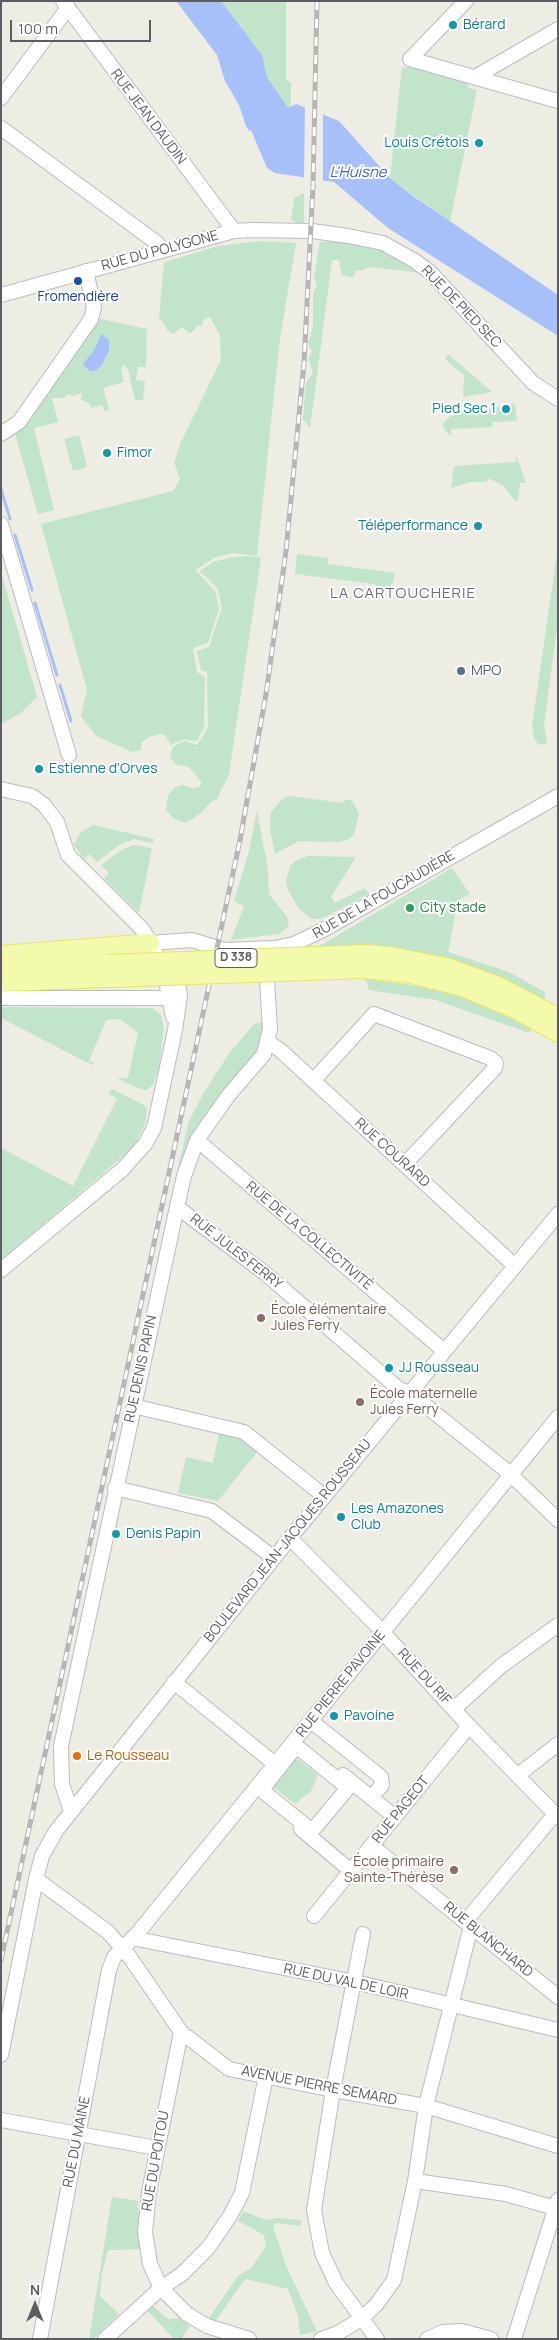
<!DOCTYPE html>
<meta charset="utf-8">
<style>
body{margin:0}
#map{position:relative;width:559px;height:2340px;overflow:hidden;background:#edede3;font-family:Manrope,sans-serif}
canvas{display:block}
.frame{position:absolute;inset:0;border:2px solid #5c5d63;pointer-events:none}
.north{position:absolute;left:10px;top:2280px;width:50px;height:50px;-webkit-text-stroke:4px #fff;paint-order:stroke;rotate:0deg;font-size:14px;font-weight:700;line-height:20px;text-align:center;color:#5c5d63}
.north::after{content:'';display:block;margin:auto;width:18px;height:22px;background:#5c5d63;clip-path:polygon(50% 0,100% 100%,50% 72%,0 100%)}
.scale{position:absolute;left:10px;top:20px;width:141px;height:22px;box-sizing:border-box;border:2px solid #5c5d63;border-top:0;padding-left:6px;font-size:15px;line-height:18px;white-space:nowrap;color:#5c5d63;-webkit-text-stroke:4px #fff;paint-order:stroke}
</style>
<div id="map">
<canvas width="559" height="2340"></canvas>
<div class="frame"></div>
<div class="north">N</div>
<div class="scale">100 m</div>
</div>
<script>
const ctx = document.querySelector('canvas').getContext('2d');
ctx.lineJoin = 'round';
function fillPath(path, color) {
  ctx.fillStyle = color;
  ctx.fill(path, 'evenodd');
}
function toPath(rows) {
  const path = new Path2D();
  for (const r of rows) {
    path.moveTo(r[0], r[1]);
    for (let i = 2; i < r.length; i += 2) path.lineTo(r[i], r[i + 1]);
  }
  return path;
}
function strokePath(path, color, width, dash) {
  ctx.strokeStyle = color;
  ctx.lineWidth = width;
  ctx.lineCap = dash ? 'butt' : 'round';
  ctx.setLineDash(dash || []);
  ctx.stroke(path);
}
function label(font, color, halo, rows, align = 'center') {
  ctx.font = font + ' Manrope,sans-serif';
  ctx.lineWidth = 4;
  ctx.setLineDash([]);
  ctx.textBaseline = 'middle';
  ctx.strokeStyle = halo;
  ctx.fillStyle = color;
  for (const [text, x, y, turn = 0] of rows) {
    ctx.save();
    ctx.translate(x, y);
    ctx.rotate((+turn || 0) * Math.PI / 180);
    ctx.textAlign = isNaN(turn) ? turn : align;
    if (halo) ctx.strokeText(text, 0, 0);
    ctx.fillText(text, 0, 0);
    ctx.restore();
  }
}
fillPath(toPath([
 [221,1,286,1,286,80,291,83,291,107,288,109,267,77,262,55],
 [415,66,465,80,469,88,477,90,450,222,390,178,402,68],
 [304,193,304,225,296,224,296,222,291,220,294,198],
 [261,241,296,243,280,338,257,556,233,553,214,558,195,570,215,591,219,609,208,643,193,648,197,672,205,677,204,727,197,741,183,739,171,745,165,735,161,734,149,737,141,743,141,750,132,752,96,736,81,716,87,690,41,524,173,491,180,479,174,462,181,442,221,360,220,335,210,317,203,320,202,326,197,326,193,331,189,333,182,327,173,334,168,331,159,317,164,262,219,246],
 [320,242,346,242,379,250,394,256,421,273,370,267,360,271,356,270,353,278,342,275,339,260,332,260,310,428,303,419,306,383,313,373,308,358,312,352,308,343,313,326,313,293,317,286,314,276],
 [101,319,147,329,146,367,138,367,136,380,145,381,143,400,135,400,128,369,123,364,121,370,124,382,103,388,109,410,104,411,102,405,91,408,89,403,81,400,82,393,73,396,67,394,64,398,52,398,58,422,34,428,54,510,38,514,14,430,96,320],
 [446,355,449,355,492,392,463,397,464,375,446,360],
 [515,404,517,421,492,422,492,427,451,429,451,436,444,429,443,424,449,417,462,413],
 [79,435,87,467,73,471,64,439],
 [516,455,526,483,520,483,518,501,514,500,504,486,490,479,487,479,487,482,470,482,451,488,454,466,516,462],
 [558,546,558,621,544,725,547,743,539,745,534,739,532,726],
 [297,554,328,558,328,564,395,573,393,582,385,592,374,584,295,574],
 [251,556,261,558,229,774,217,799,212,801,201,813,186,823,174,819,166,810,168,795,174,788,182,785,192,788,199,787,202,783,189,767,175,764,170,757,173,747,184,741,197,745,208,728,207,672,201,670,197,651,209,647,222,608,218,589,200,571,213,562,233,557],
 [1,572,37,697,21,713,1,724],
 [290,796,344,803,345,800,351,800,359,813,354,834,349,839,340,842,299,841,275,854,270,829,271,812,283,798],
 [257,810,268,870,269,894,287,917,289,926,279,934,231,940,244,906,234,901,248,855],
 [93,825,154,839,153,843,134,839,119,845,97,862,89,854,84,859,74,845,80,833],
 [133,845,152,848,139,913,104,878,109,873,101,865,122,850],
 [308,856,356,857,331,897,335,903,365,888,369,894,321,919,311,919,299,909,288,890,286,882,290,866,297,860],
 [452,868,470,894,458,900,448,952,509,972,546,993,543,1000,316,948],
 [366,979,424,987,452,994,487,1006,531,1029,529,1033,436,1000,369,990],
 [1,1007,152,1008,161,1015,164,1027,159,1068,153,1085,146,1090,137,1088,117,1078,128,1078,138,1033,120,1019,106,1020,89,1061,95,1063,92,1065,1,1018],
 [262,1022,263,1029,258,1048,246,1066,192,1134,175,1180,189,1121,203,1094,230,1052,253,1025],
 [112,1089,144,1105,147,1109,145,1124,134,1147,1,1260,1,1148,73,1186,117,1099,108,1093],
 [220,1427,262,1446,218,1501,178,1493,186,1457,213,1463],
 [295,1757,318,1775,311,1791,295,1804,272,1786],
 [112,2197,138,2201,140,2249,108,2250,102,2273,100,2296,119,2314,93,2339,89,2339],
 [243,2211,266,2220,276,2218,301,2220,301,2226,276,2223,273,2226,286,2266,317,2331,300,2335,298,2315,288,2289,245,2279,215,2322,209,2318,238,2276,252,2267,266,2246,264,2235,238,2221],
 [152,2305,168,2319,180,2318,190,2326,181,2339,174,2339,145,2308]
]), '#c1e4ca');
fillPath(toPath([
 [176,1,221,1,262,55,267,77,288,108,296,104,339,121,390,178,413,196,558,295,558,336,388,228,334,182,275,173,267,168,251,130,249,131,246,126,239,105,225,81,217,55],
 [101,334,109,340,109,351,101,366,95,371,90,371,83,364,95,349]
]), '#a7c0fa');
fillPath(toPath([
 [305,104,323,112,323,183,304,180]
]), '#edede3');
strokePath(toPath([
 [1,489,10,519],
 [15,535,32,590],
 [35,603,57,675],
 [60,685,71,721]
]), '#a7c0fa', 3);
const minor = toPath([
 [63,1,234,231],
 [466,1,410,59,558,101],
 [475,77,558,29],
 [1,98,68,8],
 [1,128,157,243,162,250],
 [1,295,234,231,252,230,312,231,348,236,383,243,415,261,431,273,533,383,558,399],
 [1,434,19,422,91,319,94,307,86,271],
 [1,524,69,755],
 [1,789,32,796,44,805,57,822,68,855,143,930,154,949,167,986,173,1017],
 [150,943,192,940,224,950,275,948,294,944,325,929,558,796],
 [1,998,165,998,176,991],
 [268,1042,280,1050,515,1266],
 [313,1081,374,1014,490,1058,496,1063,495,1068,405,1164],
 [197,1140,443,1350],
 [177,1207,266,1274,399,1389,410,1393,508,1472,558,1520],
 [1,1270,123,1169,145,1144,154,1128,175,1030,180,995,175,966],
 [133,1406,244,1432,324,1496],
 [115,1488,212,1511,274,1558],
 [290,1538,377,1626,469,1726,558,1817],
 [174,1682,275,1764],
 [454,1709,501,1666,558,1625],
 [311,1721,381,1777,382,1785,371,1798],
 [294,1749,300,1749,348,1788,312,1831,264,1792,264,1787,294,1749],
 [343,1775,395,1817],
 [518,1775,558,1744],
 [71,1811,62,1784,61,1746,177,1207,184,1176,197,1140,228,1096,264,1054,270,1029,265,949],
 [301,1829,351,1871],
 [372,1846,558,1997],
 [36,1879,108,1932,129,1956,181,2032,229,2069,333,2090,426,2106,558,2146],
 [314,1916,469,1726],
 [465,1922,555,1814],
 [363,1934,333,2090,314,2210,322,2253,336,2283,377,2339],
 [132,1938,355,1982,558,2030],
 [181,2032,149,2192,145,2232,150,2264,161,2288,187,2314,207,2326,249,2339],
 [1,2055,36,1879,42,1856,56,1831,290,1538,558,1214],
 [1,2120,157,2148],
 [415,2181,506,2194,555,2208],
 [40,2339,109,1970,114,1957,136,1935,558,1417],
 [105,2339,161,2288,182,2274,208,2248,230,2216,242,2193,266,2076],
 [321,2339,338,2333,361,2319,376,2305,394,2280,415,2181,426,2106,471,1926],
 [427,2339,443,2332,462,2331,491,2339],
 [514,2339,558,2200]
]);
const major = toPath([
 [365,954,390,956,446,967,496,985,558,1017],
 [1,955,150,943],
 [1,968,107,964],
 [364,969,411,974,462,987,515,1009,558,1033],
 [1,982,108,978]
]);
strokePath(minor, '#bbbbc1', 16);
strokePath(major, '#e9e660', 20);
strokePath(minor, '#fff', 14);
strokePath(major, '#f3faab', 18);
const rail = toPath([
 [1,1960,217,948,240,840,266,694,286,551,304,363,313,186,317,1]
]);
strokePath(rail, '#b6b6b7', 5);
strokePath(rail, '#fff', 3, [9]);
const majorBridge = toPath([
 [107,964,365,954],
 [108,978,364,969]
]);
strokePath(majorBridge, '#e9e660', 20, []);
strokePath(majorBridge, '#f3faab', 18);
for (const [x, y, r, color] of [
 [453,25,5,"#0f9aa8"],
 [479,143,5,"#0f9aa8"],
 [78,281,5,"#1a4fb4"],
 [506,409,5,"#0f9aa8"],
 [107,453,5,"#0f9aa8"],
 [478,526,5,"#0f9aa8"],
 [461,671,5,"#5c6f8a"],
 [39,769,5,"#0f9aa8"],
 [410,908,5,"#2e9e5b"],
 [261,1318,5,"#8d6e63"],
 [389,1368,5,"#0f9aa8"],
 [360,1402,5,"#8d6e63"],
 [341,1517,5,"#0f9aa8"],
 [116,1534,5,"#0f9aa8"],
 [334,1716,5,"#0f9aa8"],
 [77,1756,5,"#e8710a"],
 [454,1870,5,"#8d6e63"]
]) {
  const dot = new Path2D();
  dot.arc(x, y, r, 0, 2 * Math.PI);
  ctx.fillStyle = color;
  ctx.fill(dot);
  strokePath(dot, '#fff', 2);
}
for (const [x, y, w] of [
 [236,958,42]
]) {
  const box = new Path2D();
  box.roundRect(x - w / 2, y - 9.5, w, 19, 4);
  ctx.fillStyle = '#fff';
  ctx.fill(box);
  strokePath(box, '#5c5d63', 1);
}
label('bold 12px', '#5c5d63', null, [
 ["D 338",236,958]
]);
label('14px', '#0d838f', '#fff', [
 ["Bérard",463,25],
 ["Louis Crétois",469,143,"right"],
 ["Pied Sec 1",496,409,"right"],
 ["Fimor",117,453],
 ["Téléperformance",468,526,"right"],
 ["Estienne d'Orves",49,769],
 ["JJ Rousseau",399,1368],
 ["Les Amazones",351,1509],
 ["Club",351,1525],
 ["Denis Papin",126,1534],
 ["Pavoine",344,1716]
], 'left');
label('14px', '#5c5d63', '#fff', [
 ["RUE JEAN DAUDIN",148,117,53],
 ["RUE DU POLYGONE",160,251,-15],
 ["RUE DE PIED SEC",461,307,46],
 ["RUE DE LA FOUCAUDIÈRE",384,895,-30],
 ["RUE COURARD",392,1153,42],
 ["RUE DE LA COLLECTIVITÉ",309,1236,40],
 ["RUE JULES FERRY",236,1252,38],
 ["RUE DENIS PAPIN",141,1369,-78],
 ["BOULEVARD JEAN-JACQUES ROUSSEAU",288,1541,-51],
 ["RUE DU RIF",424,1677,47],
 ["RUE PIERRE PAVOINE",341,1684,-51],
 ["RUE PAGEOT",401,1810,-51],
 ["RUE BLANCHARD",488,1940,39],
 ["RUE DU VAL DE LOIR",346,1982,12],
 ["AVENUE PIERRE SEMARD",319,2086,11],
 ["RUE DU MAINE",77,2142,-79],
 ["RUE DU POITOU",156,2161,-80]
]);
label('14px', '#164399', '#fff', [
 ["Fromendière",78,297]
]);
label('14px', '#4e5e75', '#fff', [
 ["MPO",471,671]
], 'left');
label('14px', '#27864d', '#fff', [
 ["City stade",420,908]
], 'left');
label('14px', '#785e54', '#fff', [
 ["École élémentaire",271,1310],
 ["Jules Ferry",271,1326],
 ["École maternelle",370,1394],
 ["Jules Ferry",370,1410],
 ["École primaire",444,1862,"right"],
 ["Sainte-Thérèse",444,1878,"right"]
], 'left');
label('14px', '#c56008', '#fff', [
 ["Le Rousseau",87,1756]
], 'left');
label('italic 15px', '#4a65bc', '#fff', [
 ["L'Huisne",358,173]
]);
ctx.letterSpacing = '1px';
label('15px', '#6d6f75', '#fff', [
 ["LA CARTOUCHERIE",403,594]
]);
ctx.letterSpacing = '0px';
</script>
